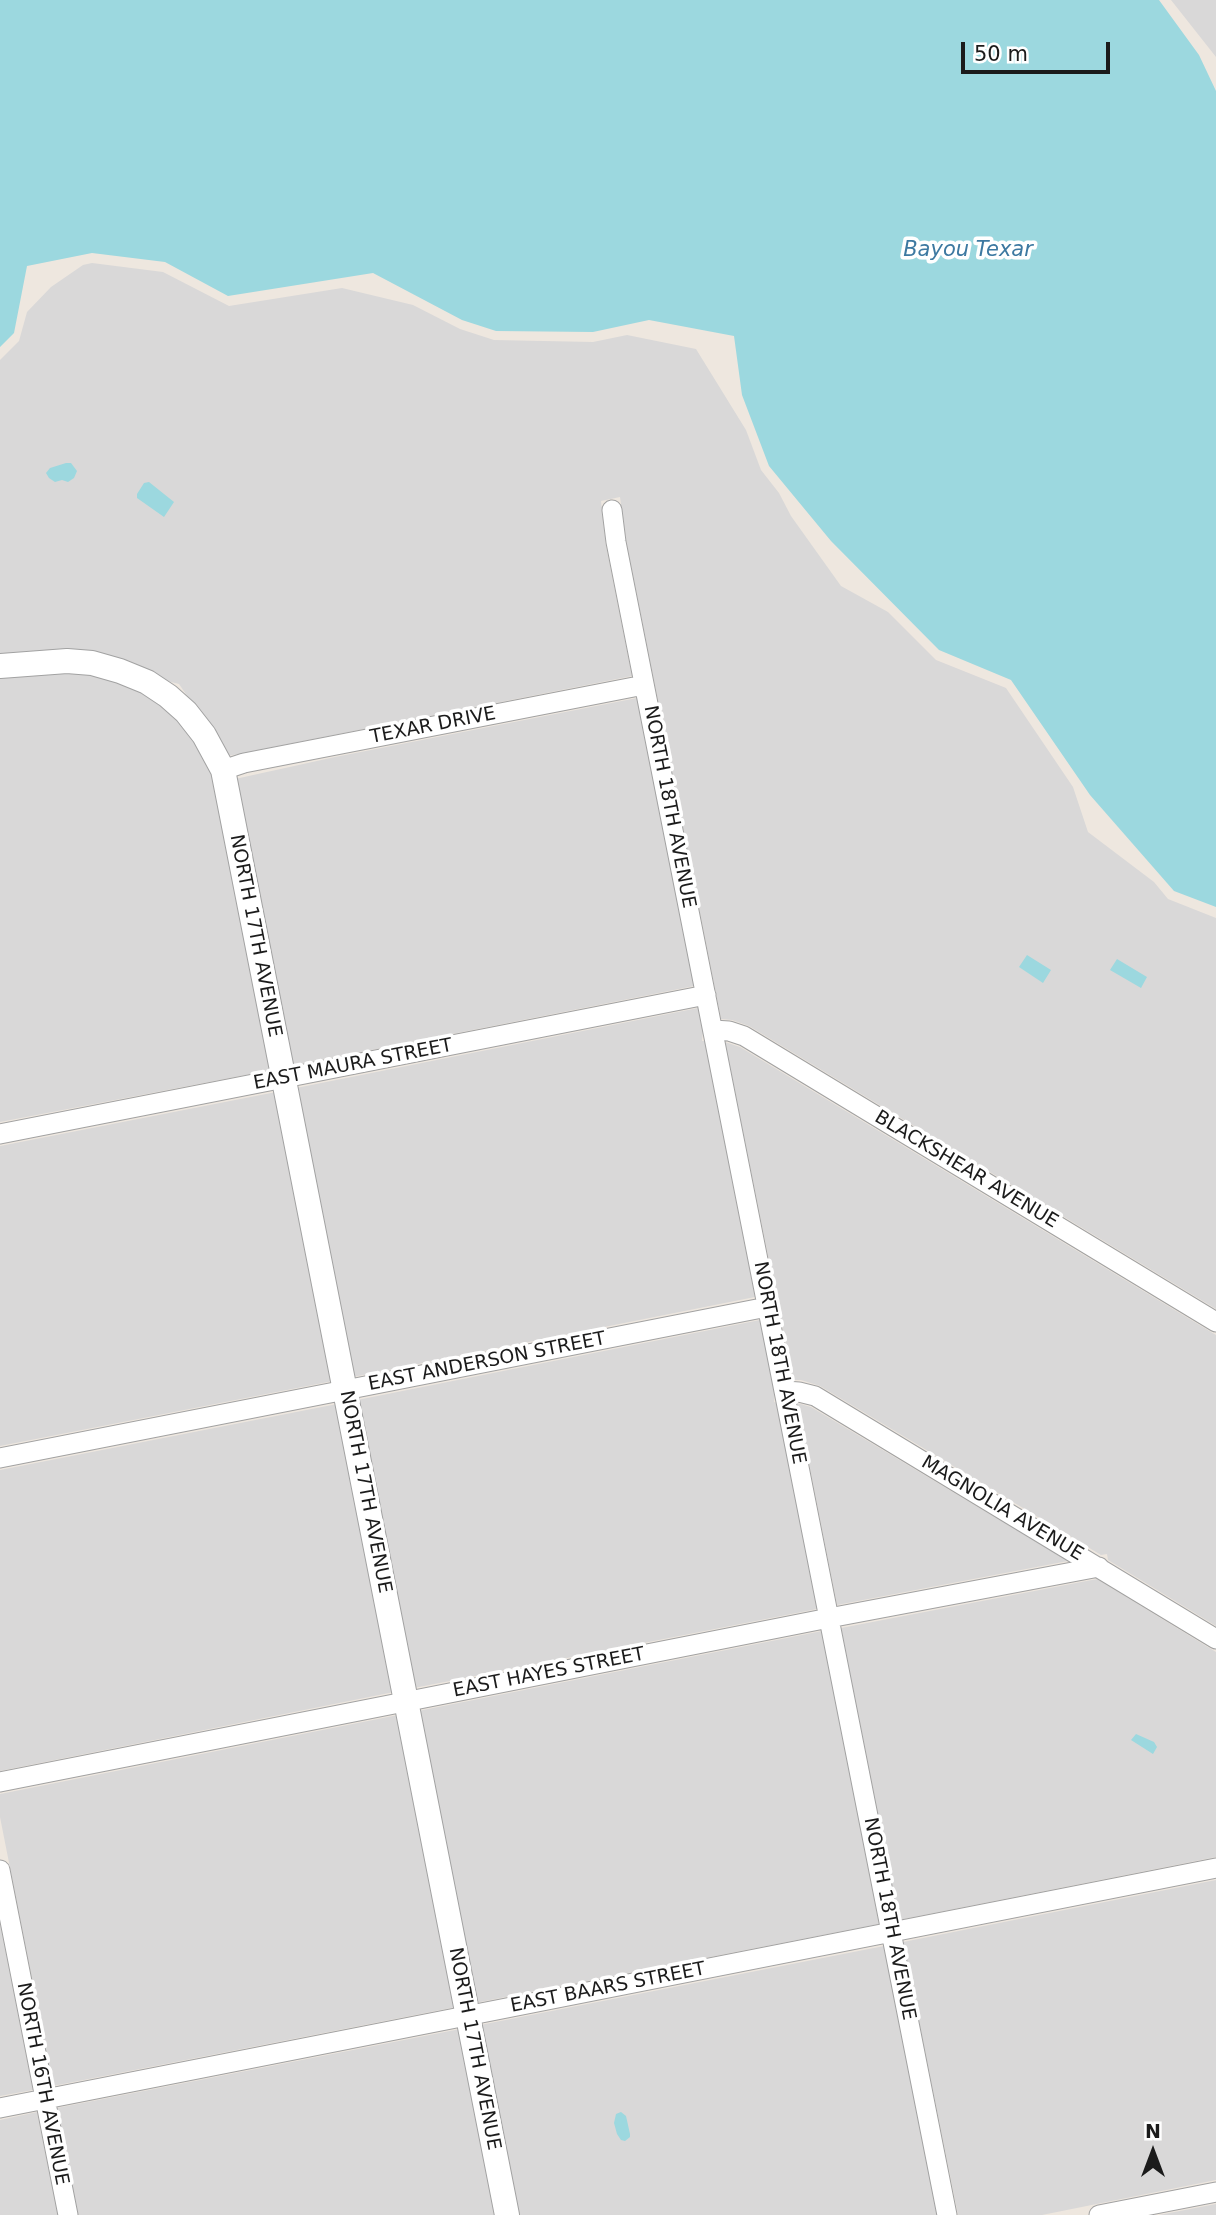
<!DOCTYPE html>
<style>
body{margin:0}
#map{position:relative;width:1216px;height:2215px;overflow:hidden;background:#eee7df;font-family:"DejaVu Sans",sans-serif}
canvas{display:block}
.north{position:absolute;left:1118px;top:2117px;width:70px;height:70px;-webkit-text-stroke:5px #fff;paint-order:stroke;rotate:0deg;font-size:19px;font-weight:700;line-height:28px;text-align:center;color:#1b1b1b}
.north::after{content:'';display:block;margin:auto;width:24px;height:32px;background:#1b1b1b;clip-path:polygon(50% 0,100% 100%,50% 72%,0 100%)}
.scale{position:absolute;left:961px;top:42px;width:149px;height:32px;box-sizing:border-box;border:4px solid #1b1b1b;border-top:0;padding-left:9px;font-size:21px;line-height:24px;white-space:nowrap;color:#1b1b1b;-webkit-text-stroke:5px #fff;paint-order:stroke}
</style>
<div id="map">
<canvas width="1216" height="2215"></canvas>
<div class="north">N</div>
<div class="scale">50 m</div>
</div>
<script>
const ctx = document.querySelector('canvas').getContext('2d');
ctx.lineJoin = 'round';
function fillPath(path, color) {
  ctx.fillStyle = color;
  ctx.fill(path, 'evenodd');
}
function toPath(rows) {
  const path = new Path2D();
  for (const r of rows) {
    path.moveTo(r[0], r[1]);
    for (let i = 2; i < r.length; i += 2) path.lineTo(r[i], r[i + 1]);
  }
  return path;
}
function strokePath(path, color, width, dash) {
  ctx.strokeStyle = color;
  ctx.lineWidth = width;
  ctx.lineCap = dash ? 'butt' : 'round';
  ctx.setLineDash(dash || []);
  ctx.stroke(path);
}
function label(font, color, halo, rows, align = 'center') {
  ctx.font = font + ' "DejaVu Sans",sans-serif';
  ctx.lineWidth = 7;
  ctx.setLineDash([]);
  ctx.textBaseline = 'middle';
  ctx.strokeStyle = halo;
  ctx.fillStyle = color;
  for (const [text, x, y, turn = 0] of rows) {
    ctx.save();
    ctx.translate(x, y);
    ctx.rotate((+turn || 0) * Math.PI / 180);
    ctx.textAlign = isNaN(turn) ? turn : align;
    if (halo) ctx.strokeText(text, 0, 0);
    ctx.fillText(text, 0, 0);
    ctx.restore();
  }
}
fillPath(toPath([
 [1171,0,1216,0,1216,57],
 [92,263,163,272,229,306,342,288,413,305,460,329,494,340,593,342,627,335,696,349,746,430,761,470,779,493,791,516,841,586,888,612,936,660,1006,688,1073,787,1088,832,1154,882,1168,899,1216,918,1216,1309,749,1026,732,1020,721,1019,626,540,620,497,601,501,606,545,632,676,228,756,179,684,163,680,0,654,0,360,19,341,27,312,51,287,83,265],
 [67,673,90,675,117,682,143,693,162,706,179,721,197,742,213,774,272,1070,0,1122,0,677],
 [637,698,694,986,291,1066,235,779,335,757],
 [698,1008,703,1031,702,1041,705,1041,755,1297,353,1377,296,1088],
 [725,1042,740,1047,1216,1335,1216,1626,1108,1560,1107,1554,1101,1555,820,1386,801,1380,793,1380],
 [276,1092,333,1381,0,1446,0,1146],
 [760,1320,775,1393,774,1402,777,1403,817,1609,414,1688,357,1400],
 [797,1403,811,1407,1068,1561,837,1605],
 [337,1404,394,1692,0,1771,0,1470],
 [1097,1579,1216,1652,1216,1857,899,1920,841,1628],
 [822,1631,879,1924,475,2003,418,1711],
 [398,1715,456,2007,53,2086,0,1817,0,1794],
 [1216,1880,1216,2180,1042,2215,958,2215,903,1942],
 [0,1922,33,2090,0,2096],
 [884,1946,937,2215,517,2215,480,2025],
 [460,2029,497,2215,78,2215,57,2108],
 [37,2112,58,2215,0,2215,0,2120],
 [1216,2204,1216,2215,1159,2215]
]), '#d9d8d8');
fillPath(toPath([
 [0,0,1159,0,1199,55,1216,91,1216,907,1174,891,1090,795,1011,680,939,650,831,541,769,466,742,395,734,336,649,320,593,332,496,331,462,320,373,273,228,296,165,262,92,253,27,266,14,333,0,347],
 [66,463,71,463,77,471,74,478,68,482,62,480,55,482,49,478,46,473,50,468],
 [149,482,174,502,164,517,137,498,137,494,144,483],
 [1027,955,1051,970,1043,983,1019,967],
 [1117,959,1147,977,1141,988,1110,970],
 [1136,1734,1154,1742,1157,1747,1153,1754,1131,1740],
 [621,2112,626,2116,630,2134,630,2137,625,2141,621,2140,617,2134,614,2123,616,2114]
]), '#9cd8df');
const minor = toPath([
 [612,510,616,542,947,2215],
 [223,770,244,763,644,685],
 [713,1030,729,1031,744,1036,1216,1322],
 [0,1134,706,995],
 [785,1391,799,1392,815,1396,1216,1639],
 [0,1458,767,1307],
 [0,1782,829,1618,1099,1567],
 [0,1870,68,2215],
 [0,2108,1216,1868],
 [1099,2215,1216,2192]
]);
const tertiary = toPath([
 [0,666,67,661,92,663,120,671,147,682,168,696,186,712,204,735,223,770,507,2215]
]);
strokePath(minor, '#a2a2a2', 21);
strokePath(tertiary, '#a2a2a2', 26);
strokePath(minor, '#fff', 19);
strokePath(tertiary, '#fff', 24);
label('19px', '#1b1b1b', '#fff', [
 ["TEXAR DRIVE",433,726,-11],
 ["NORTH 18TH AVENUE",669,807,79],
 ["NORTH 17TH AVENUE",255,936,79],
 ["EAST MAURA STREET",353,1065,-11],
 ["BLACKSHEAR AVENUE",966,1170,31],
 ["EAST ANDERSON STREET",487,1362,-11],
 ["NORTH 18TH AVENUE",779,1363,79],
 ["NORTH 17TH AVENUE",365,1492,79],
 ["MAGNOLIA AVENUE",1002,1509,31],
 ["EAST HAYES STREET",549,1673,-11],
 ["NORTH 18TH AVENUE",889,1919,79],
 ["EAST BAARS STREET",608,1988,-11],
 ["NORTH 17TH AVENUE",474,2049,79],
 ["NORTH 16TH AVENUE",42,2084,79]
]);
label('italic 21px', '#3d79a1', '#fff', [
 ["Bayou Texar",968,251]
]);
</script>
